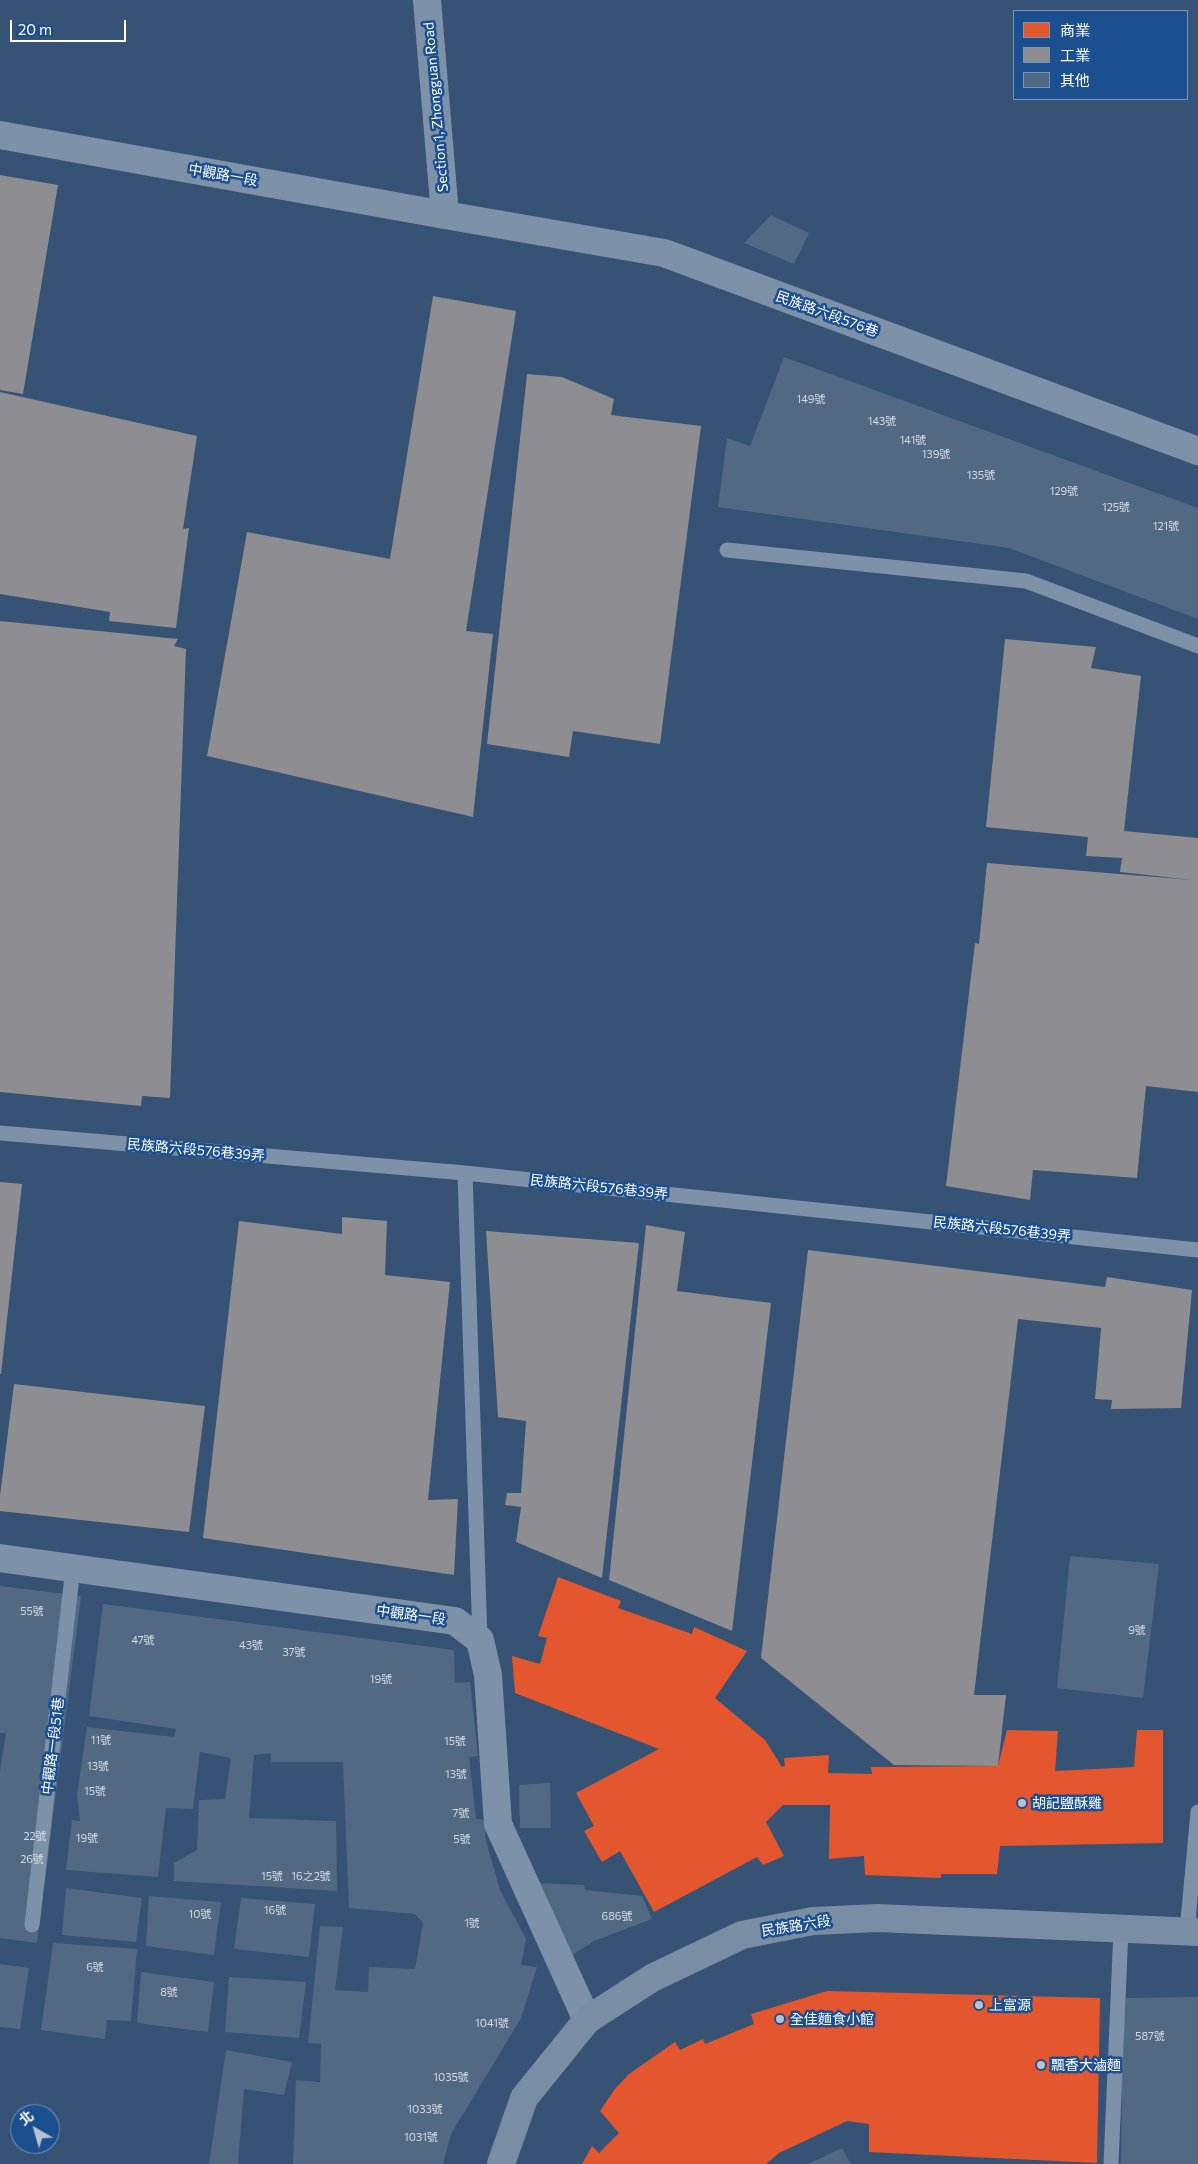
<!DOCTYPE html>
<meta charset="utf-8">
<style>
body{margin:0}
#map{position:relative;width:1198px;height:2164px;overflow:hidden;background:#365274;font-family:Commissioner,"Noto Sans TC",sans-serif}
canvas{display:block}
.legend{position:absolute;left:1013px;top:10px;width:175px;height:90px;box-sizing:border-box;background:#1b4f8f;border:1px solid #7695bc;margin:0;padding:6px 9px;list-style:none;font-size:15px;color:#fff}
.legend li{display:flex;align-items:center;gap:10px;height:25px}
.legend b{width:25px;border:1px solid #7695bc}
.north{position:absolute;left:10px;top:2104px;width:50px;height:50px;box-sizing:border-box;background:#1b4f8f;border:1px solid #7695bc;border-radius:50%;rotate:322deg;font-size:14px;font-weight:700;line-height:20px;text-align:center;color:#fff}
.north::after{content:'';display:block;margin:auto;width:18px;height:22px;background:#b9c2ce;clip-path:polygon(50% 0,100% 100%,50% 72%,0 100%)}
.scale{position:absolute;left:10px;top:20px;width:116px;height:22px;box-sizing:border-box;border:2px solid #fff;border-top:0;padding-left:6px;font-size:15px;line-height:18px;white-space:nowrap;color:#fff;-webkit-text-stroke:4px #1b4f8f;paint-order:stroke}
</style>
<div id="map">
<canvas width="1198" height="2164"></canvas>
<ul class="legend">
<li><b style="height:14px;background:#e4572e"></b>商業</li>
<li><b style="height:14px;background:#8d8d92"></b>工業</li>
<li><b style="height:14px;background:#526984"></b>其他</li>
</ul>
<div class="north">北</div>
<div class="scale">20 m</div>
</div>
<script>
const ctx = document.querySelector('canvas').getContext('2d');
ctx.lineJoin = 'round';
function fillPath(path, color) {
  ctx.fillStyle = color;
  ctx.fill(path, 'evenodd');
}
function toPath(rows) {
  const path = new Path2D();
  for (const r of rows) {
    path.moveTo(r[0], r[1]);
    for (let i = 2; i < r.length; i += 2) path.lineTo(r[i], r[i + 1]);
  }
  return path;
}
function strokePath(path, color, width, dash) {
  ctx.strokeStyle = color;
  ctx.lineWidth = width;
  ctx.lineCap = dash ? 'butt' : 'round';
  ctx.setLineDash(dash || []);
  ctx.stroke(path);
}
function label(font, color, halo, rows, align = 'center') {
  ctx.font = font + ' Commissioner,"Noto Sans TC",sans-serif';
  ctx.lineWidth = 5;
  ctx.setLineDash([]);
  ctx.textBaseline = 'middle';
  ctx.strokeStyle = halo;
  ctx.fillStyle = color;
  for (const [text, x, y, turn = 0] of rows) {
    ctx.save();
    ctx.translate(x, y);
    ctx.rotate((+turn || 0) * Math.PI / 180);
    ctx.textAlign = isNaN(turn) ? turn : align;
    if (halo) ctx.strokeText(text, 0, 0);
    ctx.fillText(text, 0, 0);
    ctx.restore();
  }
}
fillPath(toPath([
 [558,1577,621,1601,618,1608,692,1634,694,1627,747,1651,715,1698,765,1740,782,1767,785,1766,784,1758,829,1755,828,1773,872,1774,871,1767,998,1766,1007,1730,1058,1731,1055,1771,1134,1767,1137,1730,1163,1730,1163,1843,1000,1846,997,1874,941,1874,941,1878,865,1875,864,1856,829,1859,830,1805,783,1805,766,1822,784,1856,763,1865,757,1857,654,1912,620,1851,602,1862,584,1831,594,1826,576,1793,659,1749,515,1693,512,1656,540,1664,547,1638,538,1636],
 [827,1991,1100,1998,1097,2163,869,2152,869,2124,847,2121,779,2153,766,2164,582,2164,592,2146,599,2153,619,2133,600,2111,614,2090,629,2074,675,2042,680,2050,703,2039,705,2044,754,2024,751,2014]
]), '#e4572e');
fillPath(toPath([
 [0,175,58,185,23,394,0,390],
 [433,296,516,311,466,631,493,634,473,817,207,756,247,532,390,559],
 [527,374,562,377,614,399,611,415,701,426,660,744,573,731,569,757,487,744],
 [0,392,197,436,183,529,189,528,176,628,109,621,110,612,0,594],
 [0,621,178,639,174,646,186,649,170,1098,142,1096,141,1106,0,1092],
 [1005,639,1096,647,1091,668,1141,676,1124,831,1198,838,1198,1092,1146,1086,1137,1178,1033,1170,1030,1200,946,1186,975,943,979,944,987,863,1192,880,1120,872,1122,858,1086,856,1088,837,986,827],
 [0,1182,22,1184,1,1374,0,1374],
 [342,1217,387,1221,385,1275,450,1282,428,1500,458,1499,454,1575,203,1538,239,1221,342,1234],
 [646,1225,685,1232,677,1291,771,1303,732,1631,609,1580],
 [486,1231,639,1243,602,1578,516,1542,521,1507,505,1505,507,1493,521,1493,526,1421,498,1417],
 [808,1250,1105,1287,1107,1277,1192,1290,1181,1408,1111,1409,1112,1400,1095,1399,1101,1328,1018,1319,974,1695,1006,1695,998,1766,894,1765,761,1658],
 [14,1384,205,1406,189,1532,0,1511,0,1496]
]), '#8d8d92');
fillPath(toPath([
 [771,215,809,233,794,264,744,243],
 [784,357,1198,508,1198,619,1009,548,718,507,727,438,750,446],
 [1070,1556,1159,1564,1143,1698,1057,1688],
 [0,1586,81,1596,37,1943,0,1938,0,1771,6,1733,0,1733],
 [103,1604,454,1650,455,1683,470,1682,478,1756,469,1757,476,1819,488,1820,485,1837,500,1890,526,1939,521,1965,537,1967,521,2018,451,2134,443,2164,293,2164,296,2080,320,2082,321,2044,308,2043,320,1926,343,1927,335,1990,368,1992,369,1967,415,1969,423,1923,415,1914,349,1908,343,1762,271,1762,271,1753,254,1755,249,1818,336,1821,337,1891,174,1881,174,1863,197,1850,199,1800,225,1799,231,1758,200,1752,193,1809,166,1808,158,1877,66,1870,72,1820,80,1821,77,1795,87,1727,174,1737,176,1729,89,1716],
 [550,1783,551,1828,520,1828,519,1785],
 [534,1883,584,1885,585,1890,642,1896,652,1919,594,1941,569,1957],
 [66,1888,142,1898,136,1942,62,1935],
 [149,1896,221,1902,214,1955,146,1946],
 [241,1898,315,1904,309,1957,234,1949],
 [53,1943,137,1949,131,2021,107,2020,105,2039,41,2030],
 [0,1964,29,1968,20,2029,0,2027],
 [141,1972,214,1982,208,2032,137,2023],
 [229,1977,306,1982,299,2038,225,2032],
 [1198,1997,1198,2164,1121,2164,1123,1998],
 [226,2050,292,2062,284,2095,244,2089,238,2164,209,2164],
 [842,2148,851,2164,808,2164]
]), '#526984');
strokePath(toPath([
 [727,550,1026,581,1198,646],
 [0,1133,465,1173,1198,1250],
 [465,1173,480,1640],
 [32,1925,73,1568],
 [1187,1932,1198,1812],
 [1111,2164,1121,1929]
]), '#7d92a8', 15);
strokePath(toPath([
 [0,135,445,215],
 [0,1558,455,1621,480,1640,488,1675,498,1824,587,2020]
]), '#7d92a8', 28);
strokePath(toPath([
 [427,0,445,215,664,253,1198,451]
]), '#7d92a8', 28);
strokePath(toPath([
 [501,2164,524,2098,587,2020,652,1978,742,1935,813,1921,878,1918,1198,1932]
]), '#798da4', 28);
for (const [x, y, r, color] of [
 [1022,1803,5,"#b9c2ce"],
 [979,2005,5,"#b9c2ce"],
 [780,2019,5,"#b9c2ce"],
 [1041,2065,5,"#b9c2ce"]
]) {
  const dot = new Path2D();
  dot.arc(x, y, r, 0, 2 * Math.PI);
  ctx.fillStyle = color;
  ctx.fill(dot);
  strokePath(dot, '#1b4f8f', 2);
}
label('11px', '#d4dae0', null, [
 ["149號",811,399],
 ["143號",882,421],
 ["141號",913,440],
 ["139號",936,454],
 ["135號",981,475],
 ["129號",1064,491],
 ["125號",1116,507],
 ["121號",1166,526],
 ["55號",32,1611],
 ["9號",1137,1630],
 ["47號",143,1640],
 ["43號",251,1645],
 ["37號",294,1652],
 ["19號",381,1679],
 ["11號",101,1740],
 ["15號",455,1741],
 ["13號",98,1766],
 ["13號",456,1774],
 ["15號",95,1791],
 ["7號",461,1813],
 ["22號",35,1836],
 ["19號",87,1838],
 ["5號",462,1839],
 ["26號",32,1859],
 ["15號",272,1876],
 ["16之2號",311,1876],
 ["16號",275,1910],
 ["10號",200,1914],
 ["686號",617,1916],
 ["1號",472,1923],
 ["6號",95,1967],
 ["8號",169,1992],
 ["1041號",492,2023],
 ["587號",1150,2036],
 ["1035號",451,2077],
 ["1033號",425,2109],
 ["1031號",421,2137]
]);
label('14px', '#fff', '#1b4f8f', [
 ["Section 1, Zhongguan Road",436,107,-95],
 ["中觀路一段",223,175,10],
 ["民族路六段576巷",827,314,20],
 ["民族路六段576巷39弄",196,1150,5],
 ["民族路六段576巷39弄",599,1187,6],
 ["民族路六段576巷39弄",1002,1229,6],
 ["中觀路一段",411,1615,8],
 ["中觀路一段51巷",53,1746,-83],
 ["民族路六段",796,1926,-9]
]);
label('14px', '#fff', '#1b4f8f', [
 ["胡記鹽酥雞",1032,1803],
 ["上富源",989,2005],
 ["全佳麵食小館",790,2019],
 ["飄香大滷麵",1051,2065]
], 'left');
</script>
